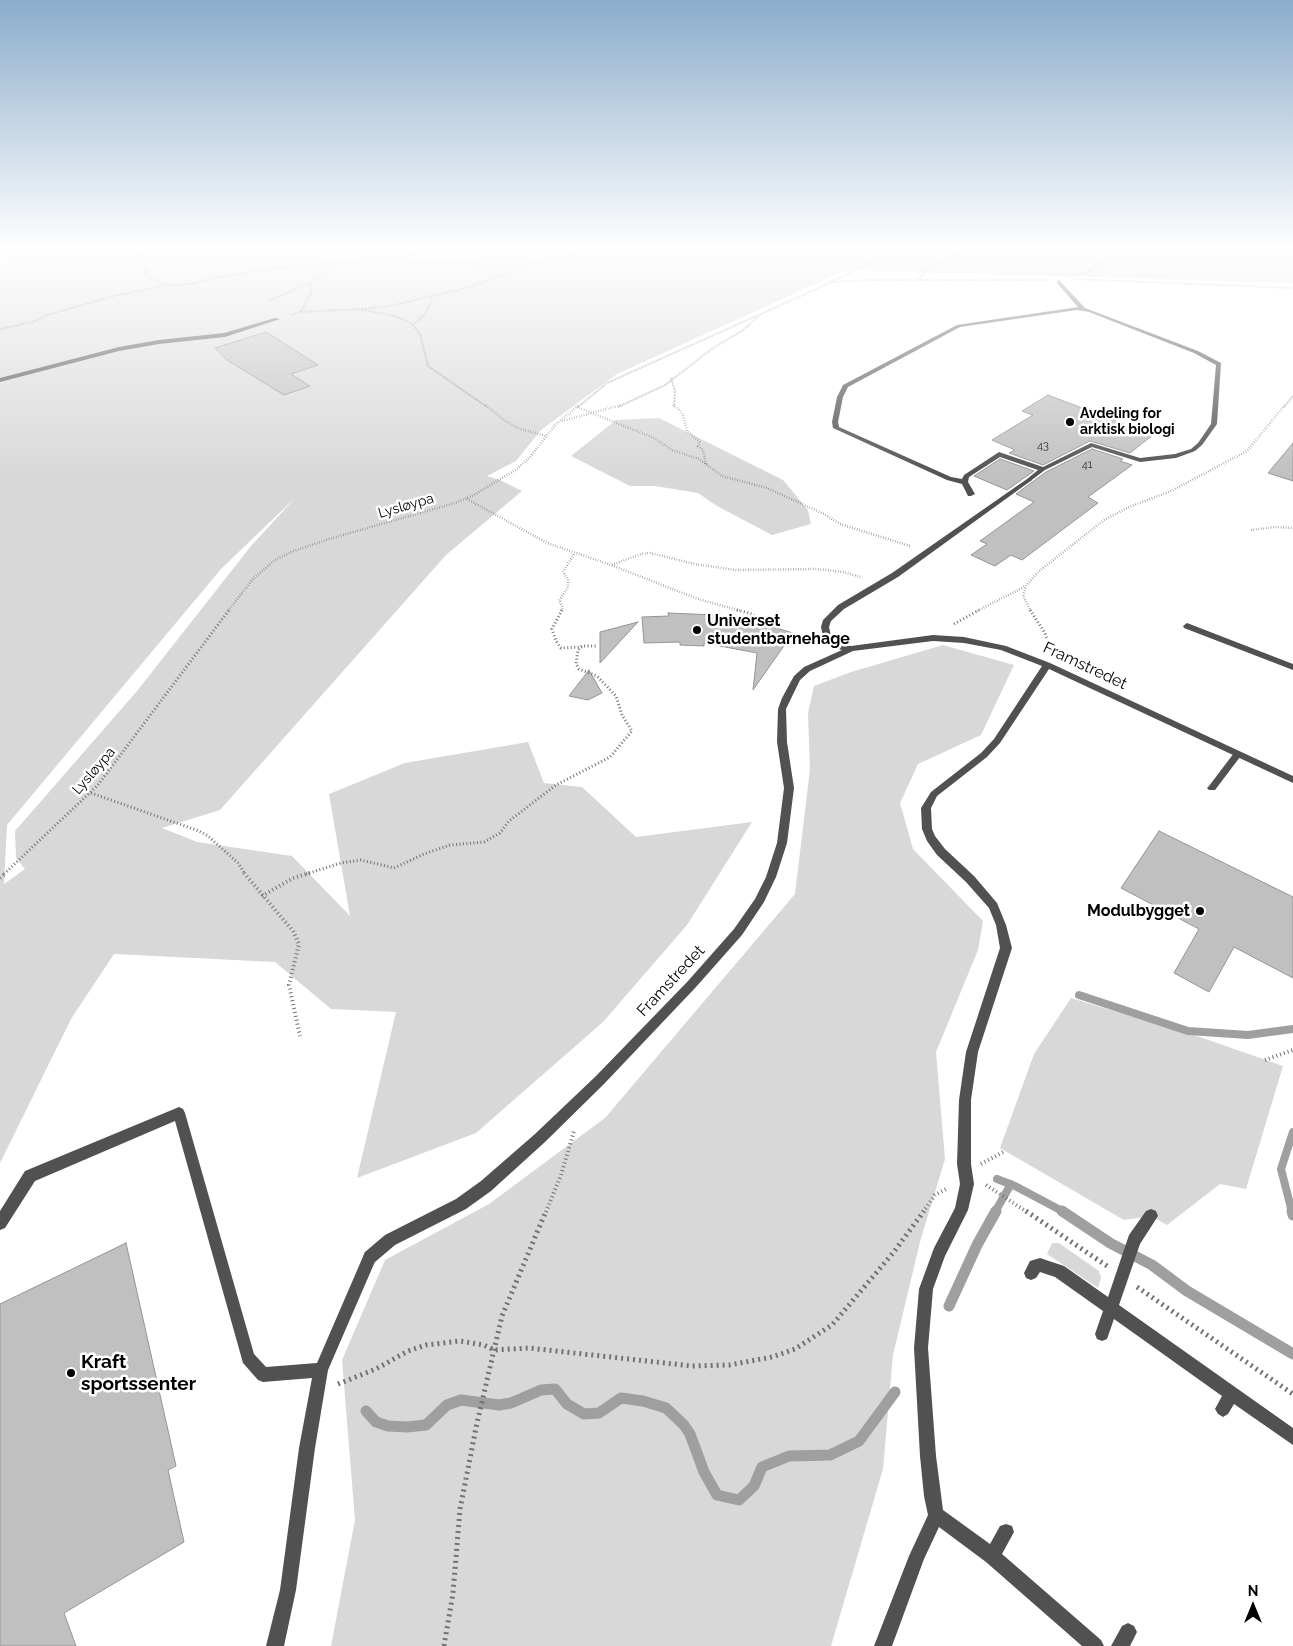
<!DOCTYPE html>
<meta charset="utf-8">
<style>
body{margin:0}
#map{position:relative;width:1293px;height:1646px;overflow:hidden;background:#fff;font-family:Raleway,sans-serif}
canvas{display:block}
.north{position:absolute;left:1228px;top:1581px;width:50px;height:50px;-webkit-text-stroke:4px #fff;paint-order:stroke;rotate:0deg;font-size:14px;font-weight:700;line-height:20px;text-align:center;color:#000}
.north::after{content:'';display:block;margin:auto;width:18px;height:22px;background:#000;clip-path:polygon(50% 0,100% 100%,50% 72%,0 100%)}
</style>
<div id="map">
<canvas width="1293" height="1646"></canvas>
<div class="north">N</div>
</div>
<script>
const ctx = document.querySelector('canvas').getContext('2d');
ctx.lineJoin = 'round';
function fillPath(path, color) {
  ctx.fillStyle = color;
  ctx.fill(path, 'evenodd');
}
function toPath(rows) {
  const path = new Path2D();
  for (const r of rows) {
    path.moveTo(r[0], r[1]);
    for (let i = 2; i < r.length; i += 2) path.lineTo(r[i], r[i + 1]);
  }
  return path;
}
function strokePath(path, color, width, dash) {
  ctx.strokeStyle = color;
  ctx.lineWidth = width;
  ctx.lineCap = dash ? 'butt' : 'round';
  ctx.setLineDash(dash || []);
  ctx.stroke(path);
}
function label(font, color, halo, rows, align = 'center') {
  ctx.font = font + ' Raleway,sans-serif';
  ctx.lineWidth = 5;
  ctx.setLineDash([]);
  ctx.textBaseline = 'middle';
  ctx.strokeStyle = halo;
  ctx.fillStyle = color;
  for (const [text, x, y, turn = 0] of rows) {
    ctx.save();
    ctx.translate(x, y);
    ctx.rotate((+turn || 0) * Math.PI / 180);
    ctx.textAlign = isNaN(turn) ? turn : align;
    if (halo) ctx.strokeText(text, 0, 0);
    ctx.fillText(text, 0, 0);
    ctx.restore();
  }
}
fillPath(toPath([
 [0,247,1293,247,1293,283,846,270,617,374,541,430,516,461,487,476,500,480,522,491,446,555,220,810,162,828,197,842,292,856,350,916,329,794,405,763,528,742,544,783,582,787,636,837,752,822,687,925,603,1022,476,1133,357,1178,396,1012,331,1009,275,962,114,954,71,1019,0,1163,0,258,7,256,8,253,0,251],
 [295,498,251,546,137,691,15,831,16,858,25,869,4,884,7,825,221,569],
 [659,418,783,480,808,510,811,524,772,535,717,506,698,493,655,486,630,486,571,456,616,420],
 [943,645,1014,665,981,735,918,764,900,803,913,849,983,921,978,950,936,1052,945,1159,920,1242,893,1355,883,1469,831,1646,331,1646,355,1520,342,1360,385,1260,489,1204,605,1118,795,894,810,769,808,713,814,686,851,672],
 [1071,998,1200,1037,1283,1066,1246,1189,1220,1184,1167,1225,1151,1216,1124,1220,1000,1148,1034,1054],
 [1052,1243,1059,1243,1099,1271,1101,1278,1098,1288,1047,1254]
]), '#d8d8d8');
strokePath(toPath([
 [1079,995,1188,1031,1248,1035,1293,1029],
 [997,1179,1015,1186,1064,1212],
 [995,1212,1011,1184],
 [1292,1212,1281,1169,1293,1132]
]), '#9f9f9f', 8);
strokePath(toPath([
 [1062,1211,1110,1243,1152,1265,1187,1291,1293,1354],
 [1292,1211,1293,1215],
 [949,1306,977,1245,996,1211],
 [366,1411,376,1422,388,1426,407,1427,426,1425,447,1405,461,1400,499,1405,511,1403,541,1390,555,1389,567,1404,584,1414,599,1413,621,1398,643,1401,666,1408,684,1425,690,1434,704,1472,717,1495,739,1500,754,1486,762,1467,789,1456,830,1455,859,1441,895,1392]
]), '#9f9f9f', 11);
const building = toPath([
 [266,332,318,365,291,374,310,386,284,395,227,360,215,348,266,332],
 [1048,395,1153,435,1130,453,1090,441,1043,465,1009,453,1015,450,992,440,1033,415,1022,411,1048,395],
 [1293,443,1293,481,1268,473,1293,443],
 [1092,449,1123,459,1120,461,1132,465,1088,497,1098,503,1022,560,1011,555,995,566,971,555,987,544,980,541,1034,502,1016,494,1046,472,1092,449],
 [1000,459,1034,471,1007,490,974,476,1000,459],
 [668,613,716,615,763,624,793,633,753,690,757,653,704,643,704,646,680,645,680,642,644,643,642,617,669,616,668,613],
 [638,622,600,663,600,632,638,622],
 [589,670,602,693,588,700,569,696,589,670],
 [1159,831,1293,897,1293,978,1234,947,1209,992,1174,973,1199,929,1121,888,1159,831],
 [126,1243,176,1466,168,1470,184,1542,64,1613,76,1646,0,1646,0,1304,126,1243]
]);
fillPath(building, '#c0c0c0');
strokePath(building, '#959595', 1);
strokePath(toPath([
 [122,247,144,257,140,263,144,266,149,277,167,285],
 [393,260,443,247],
 [323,264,323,254,327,247],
 [1071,276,1089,272,1088,270,1125,252,1125,247],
 [1073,279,1293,288],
 [917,280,931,266,972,247],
 [833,282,869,280,1047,280],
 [268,301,310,283,339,263],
 [362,309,390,306,470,287,524,267],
 [301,312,311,293,310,283],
 [291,315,301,312,358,309,395,316,411,323,420,334,428,366,487,407],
 [413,325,424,315,429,307,432,295],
 [0,329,33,322,47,315,114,296,163,286,191,284,219,277,279,268,373,260,519,266,614,247],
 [671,378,675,391,674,407],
 [578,407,607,383,812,291,878,259,895,247],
 [618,407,665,385,713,348,742,331,759,316],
 [1284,407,1293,396]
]), '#737373', 2, [0.5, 1]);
strokePath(toPath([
 [486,405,505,421,520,429,547,436],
 [673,405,682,412,687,431,700,442,698,446,703,450,706,464],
 [577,407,654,438,672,450,699,459,722,476,767,488,824,514,840,524,910,546],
 [562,421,621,405],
 [467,499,547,543,611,565,698,599,741,611],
 [1251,530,1275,527,1293,528],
 [612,565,641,554,650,553,695,564,736,570,817,569,843,572,861,577],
 [228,611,253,579,275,560,291,552,329,539,455,503,474,495,517,469,530,457,556,424,579,405],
 [561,611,563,607,559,601,568,587,568,579,563,572,574,554],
 [977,611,1026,586],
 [1031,611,1023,596,1026,586,1038,572,1104,520,1129,507,1171,491,1247,451,1285,405]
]), '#737373', 2.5, [0.5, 2]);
strokePath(toPath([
 [562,610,552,629,556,641,561,648,582,647],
 [737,610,752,614,764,622],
 [1030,610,1045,633,1051,652],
 [954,624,979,610],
 [91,793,199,831,208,836,238,863,245,874],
 [4,874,98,785,229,610],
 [306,874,341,863,361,860,394,868,424,854,450,845,484,842,500,833,509,821,556,785,610,757,632,731,622,715,616,696,597,676,579,669,576,664,578,650,582,646,597,646]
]), '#737373', 3, [1, 2.5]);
strokePath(toPath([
 [244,873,293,931,299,944,289,985,300,1036],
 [0,878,6,873],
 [262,896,293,878,310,873],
 [1265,1060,1293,1050],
 [981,1164,1005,1151],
 [986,1185,1027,1212],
 [546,1212,561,1175,574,1131],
 [923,1212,935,1195,946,1189]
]), '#737373', 4, [1, 3]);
strokePath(toPath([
 [1026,1211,1107,1266],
 [1137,1287,1293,1394],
 [338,1384,376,1369,408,1351,426,1345,460,1341,484,1345,494,1350,529,1348,692,1366,729,1365,772,1357,795,1349,832,1325,893,1253,924,1211],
 [444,1646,453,1593,460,1509,477,1423,502,1316,546,1211]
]), '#737373', 5, [2, 4]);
fillPath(toPath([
 [1059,280,1085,308,1198,351,1221,363,1217,424,1202,445,1195,451,1176,458,1140,462,1092,447,1045,470,1029,482,1027,481,1027,479,1038,470,1000,457,969,477,968,482,975,494,971,496,968,496,962,484,947,480,833,428,832,422,837,397,843,385,957,325,1078,307,1057,283,1057,281,1059,280],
 [1077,310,1089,312,1194,353,1216,365,1211,424,1198,443,1191,449,1175,454,1140,458,1091,443,1043,467,999,452,964,475,962,479,951,477,839,427,838,422,843,397,848,387,960,327,1077,310],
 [1187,623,1293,664,1293,670,1184,628,1183,626,1187,623],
 [1237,752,1240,753,1242,755,1240,757,1215,790,1209,790,1207,788,1209,786,1234,753,1237,752],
 [179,1107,183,1109,185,1113,254,1354,266,1367,317,1363,365,1252,370,1250,375,1252,377,1257,328,1370,315,1448,296,1590,284,1646,266,1646,280,1590,299,1448,312,1378,263,1382,258,1380,243,1363,175,1121,35,1181,5,1228,0,1230,0,1211,25,1171,179,1107],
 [1151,1209,1156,1211,1158,1216,1140,1244,1119,1305,1293,1428,1293,1445,1234,1404,1228,1414,1223,1417,1218,1414,1215,1409,1222,1396,1114,1319,1107,1339,1102,1341,1097,1339,1095,1334,1103,1311,1055,1277,1040,1272,1036,1278,1031,1280,1026,1278,1024,1273,1030,1261,1040,1258,1064,1266,1108,1297,1129,1235,1146,1211,1151,1209],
 [928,1448,934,1450,936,1456,943,1510,990,1544,1000,1526,1006,1524,1012,1526,1014,1532,1002,1554,1101,1640,1104,1646,1082,1646,986,1562,939,1527,924,1559,892,1646,874,1646,909,1556,928,1515,924,1496,920,1456,922,1450,928,1448],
 [1128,1623,1134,1626,1137,1632,1130,1646,1111,1646,1122,1626,1128,1623]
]), '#515151');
fillPath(toPath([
 [275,318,280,319,225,337,159,344,119,351,0,382,0,378,119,347,159,340,224,333,275,318],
 [1027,479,1032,480,898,577,844,609,831,621,829,627,831,636,844,645,851,646,933,635,964,637,1006,646,1050,663,1293,776,1293,783,1049,669,1000,743,987,757,937,796,931,808,932,829,935,836,945,849,974,876,997,903,1006,925,1012,948,978,1052,971,1100,971,1164,974,1184,968,1210,945,1256,933,1289,928,1348,936,1456,934,1462,928,1464,922,1462,920,1456,914,1348,919,1289,934,1248,955,1208,960,1184,957,1164,959,1100,966,1052,1000,948,996,925,989,908,966,882,937,855,927,841,922,829,921,808,931,792,981,753,994,739,1042,666,1001,650,964,643,933,641,853,651,810,671,800,680,786,709,787,742,794,788,787,843,776,877,764,902,742,935,696,987,604,1084,545,1142,491,1191,466,1209,395,1245,375,1262,370,1264,365,1262,363,1257,365,1252,385,1235,456,1199,481,1181,535,1134,596,1076,688,981,734,929,755,899,766,877,777,843,784,788,777,742,778,709,782,698,794,676,804,667,842,650,838,649,823,637,821,627,823,620,838,605,892,573,1027,479]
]), '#515151');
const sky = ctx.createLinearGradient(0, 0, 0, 477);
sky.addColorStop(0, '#8baccb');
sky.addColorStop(0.52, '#fff');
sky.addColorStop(1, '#ffffff00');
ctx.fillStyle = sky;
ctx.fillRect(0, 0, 1293, 477);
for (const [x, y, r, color] of [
 [1070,422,5,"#000"],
 [697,630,5,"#000"],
 [1200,911,5,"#000"],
 [71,1373,5,"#000"]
]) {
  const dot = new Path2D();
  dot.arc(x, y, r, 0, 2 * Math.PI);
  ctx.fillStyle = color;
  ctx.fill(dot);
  strokePath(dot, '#fff', 2);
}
label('11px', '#303030', null, [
 ["43",1043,446],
 ["41",1087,465]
]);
label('bold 14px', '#000', '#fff', [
 ["Avdeling for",1080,414],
 ["arktisk biologi",1080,430]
], 'left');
label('14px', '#000', '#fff', [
 ["Lysløypa",406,506,-16],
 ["Lysløypa",94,771,-49]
]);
label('bold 16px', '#000', '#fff', [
 ["Universet",707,621],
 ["studentbarnehage",707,639],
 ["Modulbygget",1190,911,"right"]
], 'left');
label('16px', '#000', '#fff', [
 ["Framstredet",1085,666,25],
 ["Framstredet",671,981,-47]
]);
label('bold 19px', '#000', '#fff', [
 ["Kraft",81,1362],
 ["sportssenter",81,1384]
], 'left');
</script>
